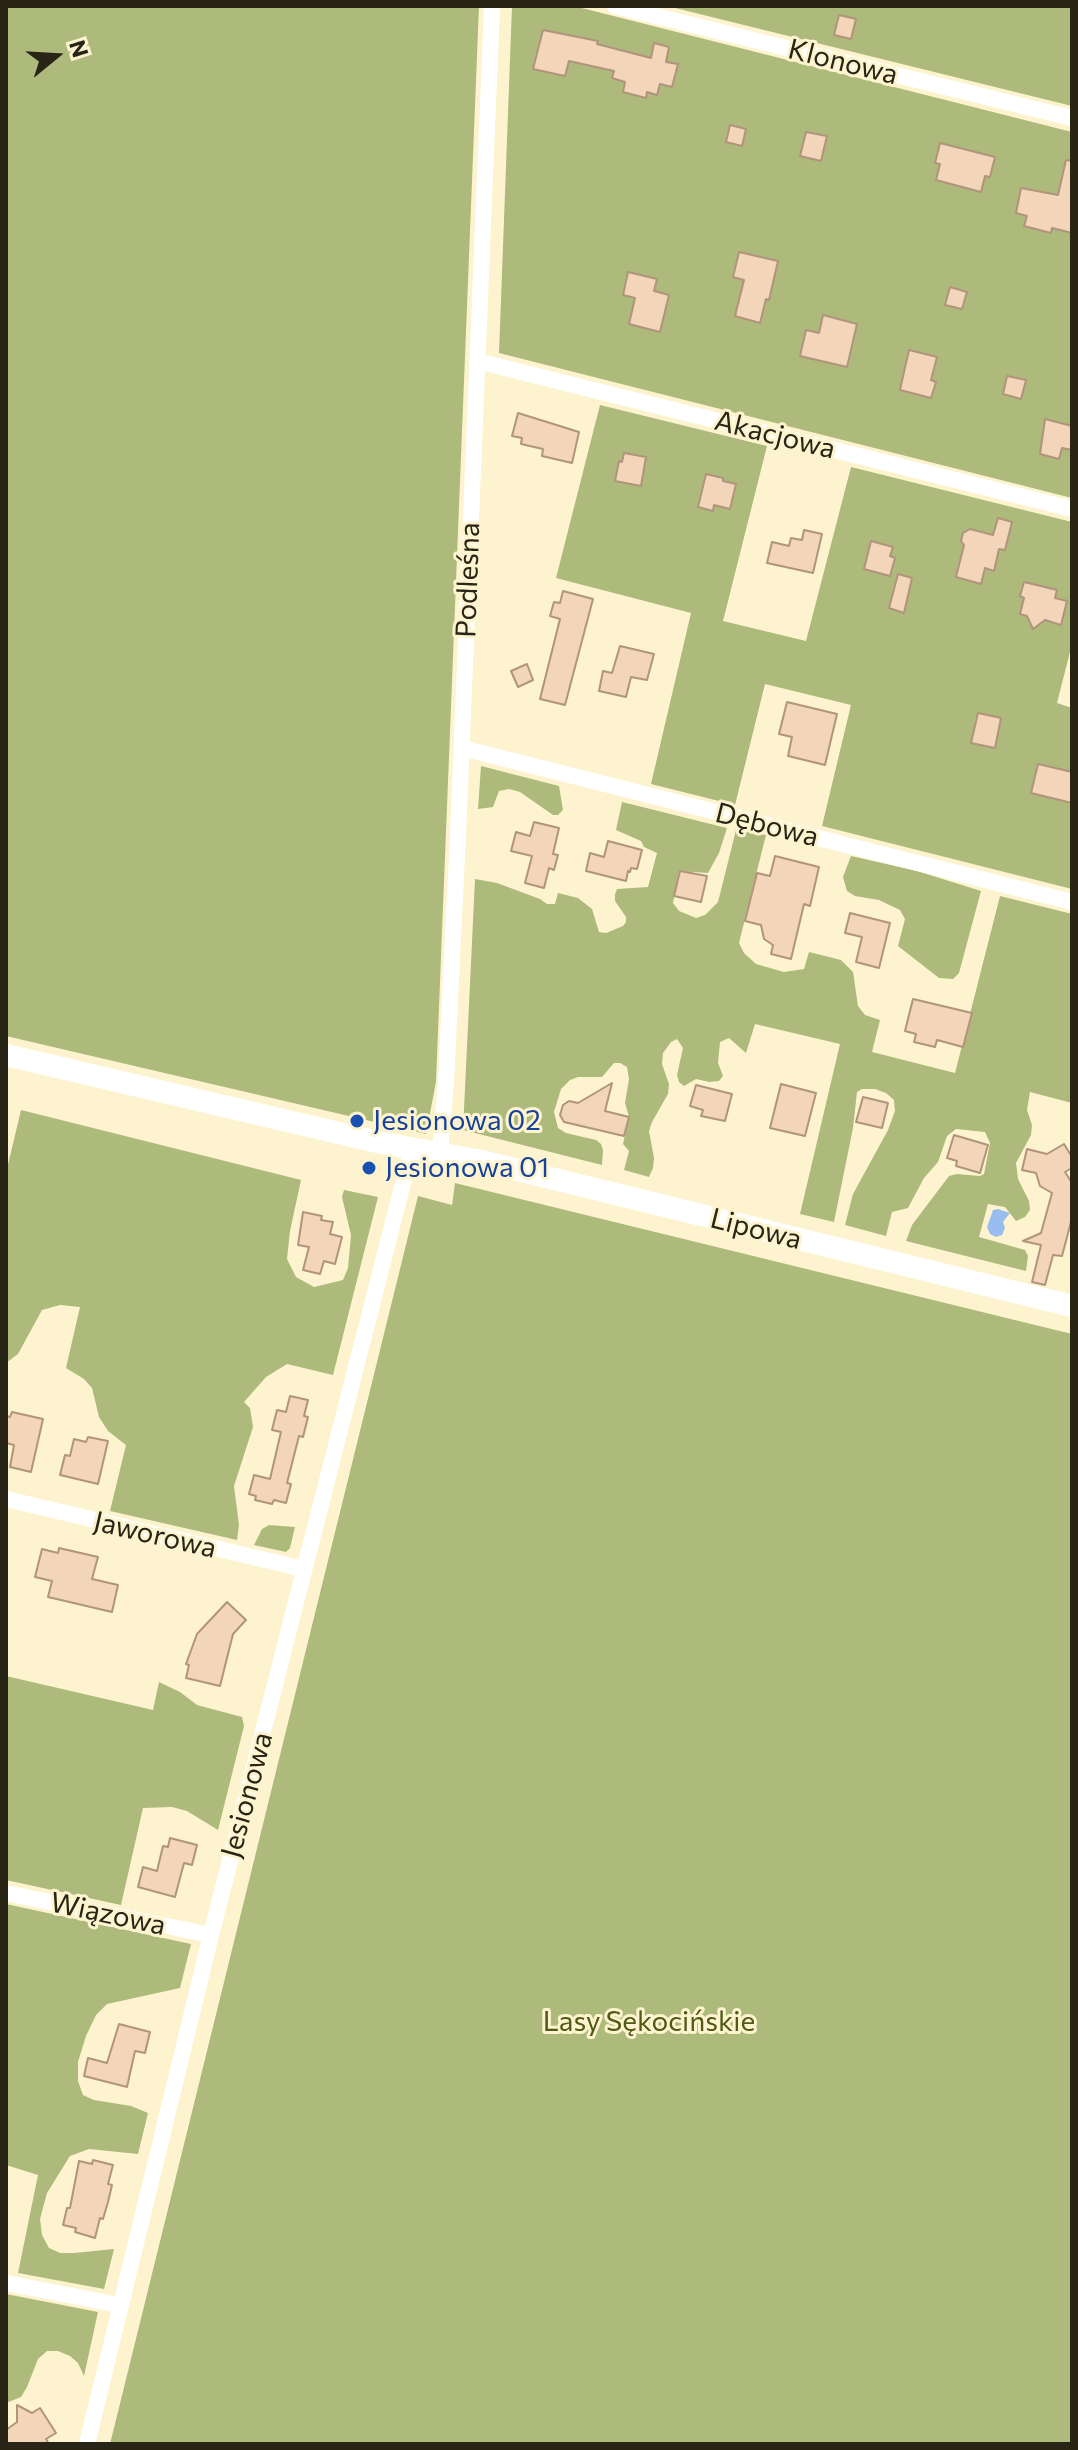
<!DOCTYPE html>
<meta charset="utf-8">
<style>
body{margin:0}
#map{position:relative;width:1078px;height:2450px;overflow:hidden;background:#fdf4cf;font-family:Commissioner,sans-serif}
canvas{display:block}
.frame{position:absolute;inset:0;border:8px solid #282517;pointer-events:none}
.north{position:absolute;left:16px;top:16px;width:80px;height:80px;-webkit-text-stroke:6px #fdf4cf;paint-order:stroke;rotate:72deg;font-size:22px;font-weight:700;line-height:32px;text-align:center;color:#282517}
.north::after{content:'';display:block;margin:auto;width:28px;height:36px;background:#282517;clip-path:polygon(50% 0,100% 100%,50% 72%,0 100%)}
</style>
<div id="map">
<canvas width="1078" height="2450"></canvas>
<div class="frame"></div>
<div class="north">N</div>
</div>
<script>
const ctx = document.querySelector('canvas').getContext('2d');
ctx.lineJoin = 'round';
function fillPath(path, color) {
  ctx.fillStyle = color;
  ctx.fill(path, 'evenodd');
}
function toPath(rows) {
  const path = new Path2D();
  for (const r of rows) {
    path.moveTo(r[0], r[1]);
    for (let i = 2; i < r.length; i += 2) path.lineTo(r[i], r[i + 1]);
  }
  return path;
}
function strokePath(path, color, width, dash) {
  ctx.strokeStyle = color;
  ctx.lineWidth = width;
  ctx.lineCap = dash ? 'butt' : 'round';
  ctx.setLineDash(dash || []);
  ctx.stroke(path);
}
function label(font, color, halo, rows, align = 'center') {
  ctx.font = font + ' Commissioner,sans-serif';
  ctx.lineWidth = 6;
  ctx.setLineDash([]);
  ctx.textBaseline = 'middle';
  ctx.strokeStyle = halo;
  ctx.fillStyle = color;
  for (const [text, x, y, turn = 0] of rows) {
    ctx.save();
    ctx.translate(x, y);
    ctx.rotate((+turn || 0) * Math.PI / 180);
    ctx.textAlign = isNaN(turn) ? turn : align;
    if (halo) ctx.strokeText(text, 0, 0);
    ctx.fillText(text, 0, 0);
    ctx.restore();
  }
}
fillPath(toPath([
 [6,6,479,6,436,1082,426,1134,6,1036],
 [512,6,574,6,1072,132,1072,498,499,353],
 [667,6,1072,6,1072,106],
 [600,405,767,446,723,621,806,641,851,467,1072,522,1072,644,1057,703,1072,708,1072,889,822,826,851,705,765,684,735,805,651,784,691,613,556,578],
 [481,766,559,786,563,810,558,815,553,815,520,792,509,789,499,791,493,807,478,809],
 [622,802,727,828,719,853,708,873,679,871,673,903,679,911,696,918,705,915,718,902,736,830,766,835,739,943,744,953,756,964,784,972,804,969,809,952,841,960,853,972,858,1006,865,1015,880,1020,872,1052,955,1073,1000,896,1072,914,1072,1103,1030,1092,1027,1110,1032,1125,1031,1135,1016,1163,1018,1179,1029,1201,1030,1210,1025,1217,1016,1221,1005,1207,988,1204,979,1237,1025,1250,1028,1256,1026,1271,906,1241,912,1225,949,1176,957,1174,980,1176,984,1174,990,1143,985,1132,956,1129,947,1136,938,1162,924,1178,908,1208,892,1212,886,1236,845,1225,853,1194,888,1130,895,1111,894,1100,886,1093,875,1089,862,1089,857,1092,853,1128,834,1222,800,1214,840,1044,755,1024,746,1053,729,1038,720,1042,718,1063,723,1076,719,1081,709,1082,696,1079,684,1086,679,1082,677,1075,683,1048,677,1039,671,1042,663,1053,662,1064,669,1084,668,1094,652,1122,649,1131,654,1158,653,1168,649,1177,624,1170,629,1151,623,1144,629,1117,625,1103,629,1079,627,1067,620,1063,614,1063,602,1077,578,1077,570,1080,561,1089,554,1112,558,1128,566,1133,596,1140,601,1144,603,1150,602,1165,463,1130,475,879,497,883,540,899,547,904,555,904,558,893,578,898,592,909,599,932,606,933,623,926,626,922,626,917,615,901,615,894,617,889,648,887,657,853,644,847,641,841,616,830],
 [851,856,917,871,981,891,959,973,953,979,939,978,898,946,905,919,900,910,879,900,855,896,847,891,843,877],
 [21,1110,301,1180,290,1231,287,1259,296,1277,314,1287,343,1280,348,1268,351,1235,342,1197,344,1190,378,1197,333,1375,287,1364,266,1377,244,1402,250,1408,253,1427,234,1486,239,1525,237,1540,110,1511,126,1445,108,1431,99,1417,92,1388,84,1379,66,1368,80,1307,60,1305,42,1310,18,1354,6,1363,6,1173],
 [455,1183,1072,1334,1072,2444,110,2444,418,1196,452,1205],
 [269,1525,295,1527,290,1548,286,1552,254,1545,262,1529],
 [6,1676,153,1710,159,1682,180,1692,197,1705,242,1717,244,1726,218,1830,187,1811,172,1807,143,1808,121,1905,6,1880],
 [6,1904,191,1944,180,1988,107,2004,96,2015,86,2036,78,2062,78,2081,83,2095,94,2100,131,2106,148,2113,138,2154,89,2149,70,2156,47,2193,40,2219,42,2235,49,2248,60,2253,74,2253,114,2249,104,2289,18,2273,38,2175,6,2165],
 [6,2294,98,2312,84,2376,78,2363,70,2356,58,2351,47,2351,38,2359,27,2387,21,2397,6,2403]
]), '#aeb97c');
fillPath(toPath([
 [998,1209,1010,1213,1003,1222,1005,1228,1002,1235,996,1237,990,1234,987,1227,993,1210]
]), '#98bdf0');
const building = toPath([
 [839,15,856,19,851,39,834,35,839,15],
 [543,30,598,41,597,44,651,58,654,43,669,47,666,62,678,64,672,87,660,84,657,95,647,92,646,98,623,92,625,82,612,78,614,71,569,61,565,76,533,69,543,30],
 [730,125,746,129,742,146,726,142,730,125],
 [806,132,827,136,821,161,800,156,806,132],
 [940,143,995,157,990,177,985,176,981,192,936,180,940,164,935,163,940,143],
 [1066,160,1072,161,1072,233,1052,228,1051,233,1024,226,1027,216,1016,213,1021,188,1058,195,1066,160],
 [739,252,778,261,769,300,766,299,760,323,735,316,744,280,733,277,739,252],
 [628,272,657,279,654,291,669,295,660,332,629,324,635,298,623,295,628,272],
 [950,287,967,292,962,309,945,305,950,287],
 [823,315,857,324,847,367,800,356,806,330,819,333,823,315],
 [909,350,937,357,931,380,936,382,931,398,900,390,909,350],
 [1007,376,1026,380,1021,399,1003,394,1007,376],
 [518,413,579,432,572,463,542,456,543,449,521,444,522,438,512,436,518,413],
 [1045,419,1072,426,1072,450,1062,448,1059,459,1040,454,1045,419],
 [624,453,646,457,641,486,615,481,619,461,622,462,624,453],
 [706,474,723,478,723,481,736,484,730,509,714,505,713,511,698,507,706,474],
 [998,518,1012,522,1005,550,999,549,994,571,985,568,981,584,956,577,964,545,961,541,963,533,970,529,993,535,998,518],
 [804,530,822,534,813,573,767,563,772,542,789,546,791,538,802,540,804,530],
 [871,541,893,547,890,556,895,558,890,576,864,569,871,541],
 [898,574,912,578,904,613,889,608,898,574],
 [1024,582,1057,590,1055,598,1067,601,1061,625,1045,620,1033,629,1027,616,1020,614,1024,598,1020,596,1024,582],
 [563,591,593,599,565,705,540,699,560,619,550,616,554,602,560,603,563,591],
 [620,646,654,654,647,680,631,677,626,697,599,691,603,671,612,673,620,646],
 [527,664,533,680,518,687,511,671,527,664],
 [787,702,837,714,825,765,788,756,792,737,779,734,787,702],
 [978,713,1001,718,995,748,971,743,978,713],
 [1038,764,1072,772,1072,803,1031,793,1038,764],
 [534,822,559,828,553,854,558,855,554,870,549,868,544,888,525,883,532,856,511,851,516,832,530,836,534,822],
 [608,841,642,850,637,869,631,868,630,872,628,871,626,881,586,871,590,853,604,857,608,841],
 [775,856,819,867,810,906,804,904,791,959,771,954,773,945,764,939,761,925,745,921,757,873,770,876,775,856],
 [680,871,707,876,701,902,674,896,680,871],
 [850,913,890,923,879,968,856,962,862,937,845,933,850,913],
 [913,999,972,1013,963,1047,937,1040,935,1047,914,1042,916,1034,905,1031,913,999],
 [612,1083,605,1111,629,1117,624,1136,564,1122,560,1115,563,1105,569,1101,578,1103,612,1083],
 [781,1084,816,1093,805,1136,770,1128,781,1084],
 [696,1085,732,1094,725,1121,701,1116,703,1110,690,1106,696,1085],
 [863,1097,888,1103,882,1128,856,1122,863,1097],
 [954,1135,988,1145,980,1173,956,1166,957,1161,947,1158,954,1135],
 [1064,1144,1072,1157,1072,1168,1065,1172,1072,1183,1072,1218,1062,1256,1053,1255,1045,1285,1032,1282,1041,1245,1023,1241,1041,1233,1052,1193,1040,1186,1036,1173,1022,1170,1027,1149,1047,1154,1064,1144],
 [303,1212,322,1216,321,1220,333,1222,330,1234,342,1237,335,1264,324,1261,320,1274,303,1270,309,1247,298,1245,303,1212],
 [290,1396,308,1400,304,1416,308,1417,303,1437,299,1436,287,1483,291,1484,286,1503,274,1500,272,1504,255,1500,256,1496,249,1494,254,1475,270,1479,281,1432,272,1430,277,1410,286,1412,290,1396],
 [12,1412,43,1419,31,1472,10,1467,14,1445,6,1443,6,1416,10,1417,12,1412],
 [88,1437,108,1441,98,1484,60,1475,65,1455,70,1456,74,1439,86,1442,88,1437],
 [59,1548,98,1557,92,1579,118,1585,112,1612,48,1597,52,1581,35,1577,42,1549,58,1553,59,1548],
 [227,1602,246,1620,233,1634,220,1686,186,1678,189,1665,186,1664,197,1634,227,1602],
 [170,1838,197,1845,192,1865,184,1863,175,1897,138,1887,143,1867,157,1871,163,1846,168,1847,170,1838],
 [119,2024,150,2032,145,2053,135,2051,127,2087,84,2076,88,2058,107,2063,119,2024],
 [93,2160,113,2165,108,2184,112,2185,108,2202,103,2219,100,2218,95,2238,75,2232,76,2228,63,2225,67,2208,70,2208,79,2161,92,2164,93,2160],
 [17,2405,32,2413,40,2408,56,2433,46,2439,49,2444,6,2444,6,2430,17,2422,17,2405]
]);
fillPath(building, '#f3d5ba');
strokePath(building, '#b0947b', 2);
strokePath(toPath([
 [615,6,1072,118],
 [477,361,1072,509],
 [462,748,1072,902],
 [440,1153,446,1082,458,835,492,6],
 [6,1499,304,1569],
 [6,1893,211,1935],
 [6,2283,119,2305],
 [87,2444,211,1935,412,1148]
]), '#fff', 16);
strokePath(toPath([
 [6,1055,377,1142,481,1161,1072,1306]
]), '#fff', 22);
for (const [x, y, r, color] of [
 [357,1121,8,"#1a4fb4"],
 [369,1168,8,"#1a4fb4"]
]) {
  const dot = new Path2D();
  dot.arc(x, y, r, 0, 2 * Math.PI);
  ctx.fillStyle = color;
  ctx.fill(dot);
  strokePath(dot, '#fdf4cf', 3);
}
label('28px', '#282517', '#fdf4cf', [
 ["Klonowa",843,62,14],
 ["Akacjowa",775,435,14],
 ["Podleśna",468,580,-88],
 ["Dębowa",767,825,14],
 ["Lipowa",756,1229,14],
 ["Jaworowa",155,1535,13],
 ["Jesionowa",247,1795,-75],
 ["Wiązowa",108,1914,12]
]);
label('28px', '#164399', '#fdf4cf', [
 ["Jesionowa 02",373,1121],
 ["Jesionowa 01",385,1168]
], 'left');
label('28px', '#505915', '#fdf4cf', [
 ["Lasy Sękocińskie",649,2022]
]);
</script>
